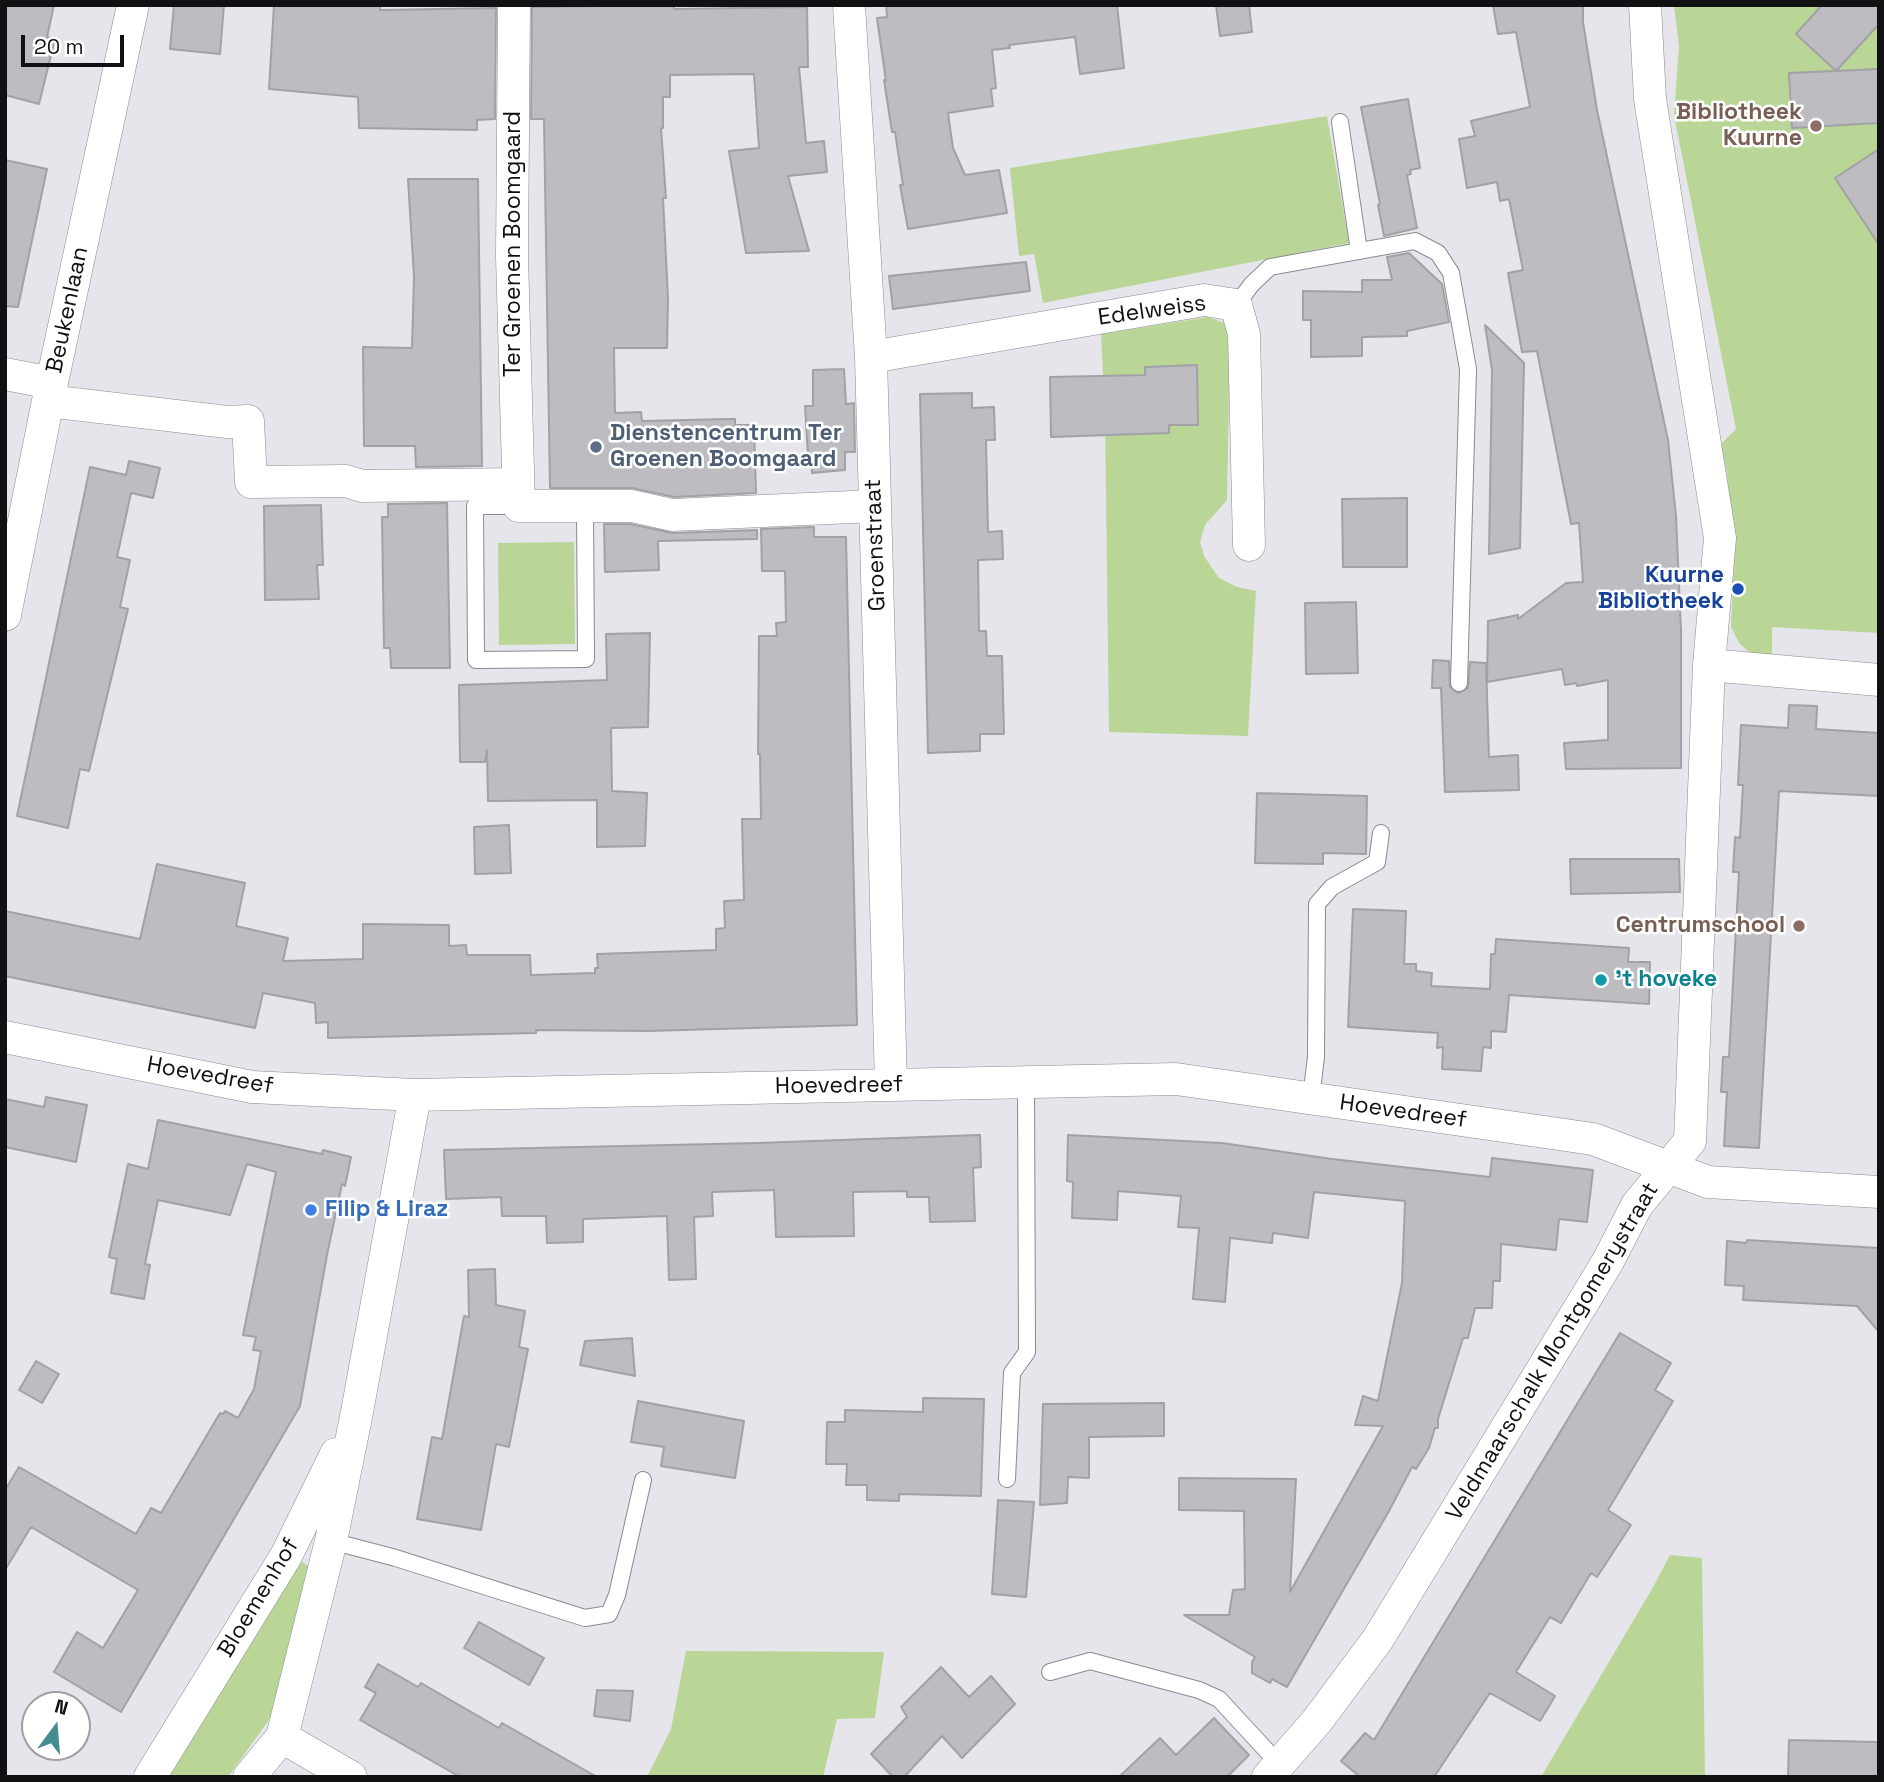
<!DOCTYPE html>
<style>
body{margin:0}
#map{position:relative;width:1884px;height:1782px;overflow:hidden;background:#e5e5eb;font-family:"Space Grotesk",sans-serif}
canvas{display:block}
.frame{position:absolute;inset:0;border:7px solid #111012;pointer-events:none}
.north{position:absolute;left:21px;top:1691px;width:70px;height:70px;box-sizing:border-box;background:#fff;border:2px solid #a09fa0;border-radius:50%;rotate:16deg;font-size:19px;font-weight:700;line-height:28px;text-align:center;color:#111012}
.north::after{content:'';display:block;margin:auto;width:24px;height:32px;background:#458d91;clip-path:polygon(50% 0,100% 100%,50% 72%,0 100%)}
.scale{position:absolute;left:21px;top:35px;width:103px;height:32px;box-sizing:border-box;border:4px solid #111012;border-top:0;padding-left:9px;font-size:21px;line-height:24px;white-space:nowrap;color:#111012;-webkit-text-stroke:5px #fff;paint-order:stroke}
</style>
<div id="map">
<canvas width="1884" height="1782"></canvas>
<div class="frame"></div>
<div class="north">N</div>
<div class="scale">20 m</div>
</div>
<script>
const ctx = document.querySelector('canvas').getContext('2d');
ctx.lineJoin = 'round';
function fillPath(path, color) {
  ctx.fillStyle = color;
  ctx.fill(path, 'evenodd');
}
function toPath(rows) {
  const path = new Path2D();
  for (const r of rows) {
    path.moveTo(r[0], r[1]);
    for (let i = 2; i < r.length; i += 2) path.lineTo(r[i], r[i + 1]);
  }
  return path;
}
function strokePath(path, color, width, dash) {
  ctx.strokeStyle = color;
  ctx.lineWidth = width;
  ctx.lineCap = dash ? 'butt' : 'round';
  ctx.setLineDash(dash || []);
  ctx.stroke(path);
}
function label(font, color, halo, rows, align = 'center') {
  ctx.font = font + ' "Space Grotesk",sans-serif';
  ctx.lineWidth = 5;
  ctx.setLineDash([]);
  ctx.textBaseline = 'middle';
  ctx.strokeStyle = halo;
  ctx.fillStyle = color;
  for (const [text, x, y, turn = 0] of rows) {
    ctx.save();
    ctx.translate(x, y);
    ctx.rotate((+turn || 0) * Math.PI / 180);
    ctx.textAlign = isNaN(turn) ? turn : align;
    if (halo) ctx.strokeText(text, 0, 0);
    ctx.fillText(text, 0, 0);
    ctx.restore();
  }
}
fillPath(toPath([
 [1674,5,1879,5,1879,633,1772,627,1772,661,1751,654,1739,643,1731,627,1734,558,1727,474,1721,444,1736,429,1674,115,1679,46],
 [1327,116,1349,243,1043,303,1034,254,1019,256,1010,168],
 [1208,317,1224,323,1230,338,1227,500,1205,525,1200,542,1204,556,1219,578,1237,587,1256,591,1248,736,1109,732,1105,416,1101,334],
 [574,542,575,644,499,645,498,543],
 [1670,1555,1702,1558,1705,1777,1541,1777,1652,1589],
 [302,1562,311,1568,271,1717,228,1777,167,1777,292,1564],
 [686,1651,884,1652,875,1718,837,1719,823,1777,647,1777,671,1729]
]), '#bad696');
const building = toPath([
 [5,5,54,5,47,37,55,39,39,104,5,95,5,5],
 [174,5,224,5,220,54,170,49,174,5],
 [274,5,380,5,380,10,496,8,495,119,477,120,477,130,359,128,358,97,269,89,274,5],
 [674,5,674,9,807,7,808,67,799,67,806,143,824,141,827,172,788,176,809,251,746,253,729,151,759,148,754,74,670,75,670,97,663,97,663,128,661,128,666,198,663,198,668,298,667,348,614,348,615,413,641,412,642,421,730,419,735,419,735,425,754,425,756,493,674,497,632,488,550,488,544,119,531,119,532,7,674,5],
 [886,5,1117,5,1124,68,1080,74,1075,37,1009,45,1010,48,992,50,996,88,991,89,993,106,948,113,953,148,965,175,999,170,1007,213,908,229,900,185,903,185,895,132,892,132,884,80,886,81,877,18,887,17,886,5],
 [1216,5,1249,5,1252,32,1220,36,1216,5],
 [1493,5,1583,5,1583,22,1597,110,1668,440,1676,516,1681,631,1681,768,1566,769,1564,743,1608,740,1608,680,1577,686,1576,683,1565,685,1562,669,1487,682,1488,621,1518,615,1518,619,1566,583,1583,582,1579,523,1571,524,1537,351,1522,352,1508,273,1523,270,1509,199,1500,201,1497,182,1467,188,1459,139,1475,136,1471,121,1530,107,1516,32,1498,34,1493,5],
 [1822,5,1879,5,1879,24,1836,71,1796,34,1822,5],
 [1879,69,1879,123,1792,128,1789,73,1879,69],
 [1408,99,1420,168,1410,170,1411,174,1407,175,1417,228,1384,236,1378,205,1380,204,1361,107,1408,99],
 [1879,149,1879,245,1835,178,1879,149],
 [5,160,47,169,18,307,5,306,5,160],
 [408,179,478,179,482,466,416,467,415,446,364,446,363,347,412,348,414,277,408,179],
 [1409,253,1442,284,1449,322,1407,331,1407,336,1362,337,1362,356,1311,357,1311,320,1303,320,1303,291,1362,292,1362,280,1392,280,1387,257,1409,253],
 [1026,262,1030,291,893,309,889,276,1026,262],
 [1485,325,1524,363,1520,548,1489,554,1492,370,1485,325],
 [1197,365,1198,425,1169,425,1169,433,1051,437,1050,377,1145,375,1145,367,1197,365],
 [844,369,846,404,854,403,855,452,845,452,845,470,812,473,811,455,808,456,805,406,813,406,813,370,844,369],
 [972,393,972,408,994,407,995,440,986,440,988,532,1002,531,1003,559,978,560,979,631,986,631,987,656,1002,656,1004,734,980,734,980,751,928,753,920,394,972,393],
 [129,461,160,468,153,498,131,493,117,557,130,560,120,607,128,609,89,771,80,769,68,828,17,816,90,467,126,475,129,461],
 [1407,498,1407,567,1343,567,1342,499,1407,498],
 [447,503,450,668,391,668,390,648,384,648,382,517,388,517,388,504,447,503],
 [321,505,323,565,317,565,319,599,265,600,264,506,321,505],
 [604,524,630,524,673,533,757,530,757,539,658,541,659,570,605,572,604,524],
 [814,527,814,537,846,537,857,1025,649,1031,536,1030,536,1033,328,1038,328,1022,316,1023,315,1003,263,993,255,1028,5,976,5,911,140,939,157,864,245,883,236,926,288,938,283,961,363,959,363,924,449,925,449,946,466,945,467,955,530,955,531,975,595,973,595,968,598,968,597,954,716,950,716,929,725,928,724,901,744,900,742,819,761,819,760,754,758,754,759,636,777,636,776,623,786,622,785,571,762,571,761,529,814,527],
 [1356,602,1358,673,1306,674,1305,603,1356,602],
 [650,633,648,727,611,728,612,791,647,793,645,846,597,847,597,800,488,801,487,750,485,762,460,762,459,685,607,680,606,634,650,633],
 [1433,660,1449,661,1450,687,1458,693,1468,688,1470,662,1486,663,1489,757,1518,755,1519,790,1445,792,1441,688,1432,688,1433,660],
 [1789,705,1817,706,1816,729,1879,733,1879,796,1779,791,1759,1148,1724,1146,1727,1092,1721,1092,1723,1057,1729,1057,1739,872,1733,872,1735,837,1740,838,1743,785,1738,785,1741,725,1788,728,1789,705],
 [1257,793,1367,796,1366,854,1323,853,1323,864,1255,863,1257,793],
 [509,825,511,873,475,874,474,827,509,825],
 [1570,859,1679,859,1680,892,1571,894,1570,859],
 [1353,909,1406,911,1404,964,1416,964,1416,971,1432,973,1431,986,1490,989,1491,954,1495,954,1496,939,1629,948,1628,962,1650,962,1649,1004,1509,995,1506,1032,1491,1031,1491,1048,1483,1047,1481,1071,1442,1069,1443,1047,1437,1048,1438,1033,1348,1027,1353,909],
 [46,1097,87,1105,76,1162,5,1147,5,1099,44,1107,46,1097],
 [158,1120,298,1149,322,1154,323,1150,351,1157,345,1186,342,1184,327,1255,300,1406,121,1712,54,1672,77,1632,103,1648,138,1590,31,1527,5,1570,5,1490,19,1467,136,1534,151,1508,161,1513,220,1413,223,1414,225,1411,238,1418,254,1389,261,1351,253,1350,256,1337,243,1335,276,1172,247,1164,230,1215,158,1200,145,1264,150,1265,144,1299,111,1293,117,1259,109,1257,128,1164,148,1169,158,1120],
 [980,1135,981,1167,973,1168,975,1221,930,1222,929,1197,907,1197,907,1191,853,1192,854,1236,776,1237,774,1190,712,1192,713,1216,694,1217,696,1279,669,1280,667,1216,583,1219,583,1242,547,1243,546,1216,502,1216,501,1197,446,1199,444,1150,758,1143,980,1135],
 [1068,1135,1222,1143,1332,1159,1490,1177,1492,1158,1593,1170,1587,1222,1559,1219,1556,1250,1501,1244,1500,1281,1493,1281,1492,1308,1475,1308,1468,1338,1463,1338,1438,1419,1438,1428,1435,1428,1429,1448,1416,1469,1412,1467,1389,1511,1287,1687,1272,1679,1270,1683,1252,1673,1252,1662,1255,1657,1184,1615,1229,1615,1233,1590,1245,1589,1244,1511,1179,1510,1179,1478,1296,1479,1290,1592,1383,1426,1355,1425,1363,1396,1378,1401,1402,1283,1405,1201,1314,1192,1308,1238,1273,1233,1272,1243,1230,1238,1225,1302,1193,1299,1199,1228,1178,1227,1181,1196,1118,1191,1117,1220,1072,1218,1073,1182,1067,1181,1068,1135],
 [1747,1240,1879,1248,1879,1332,1857,1306,1743,1300,1744,1286,1725,1285,1727,1241,1746,1243,1747,1240],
 [495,1269,496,1305,525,1311,519,1347,528,1349,509,1447,496,1444,481,1530,417,1519,432,1437,442,1439,464,1316,469,1317,468,1270,495,1269],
 [1620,1333,1671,1363,1655,1390,1673,1401,1608,1510,1631,1525,1597,1577,1591,1573,1561,1623,1550,1617,1516,1672,1555,1696,1548,1708,1540,1721,1490,1693,1434,1777,1360,1777,1341,1761,1365,1733,1374,1740,1620,1333],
 [632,1338,635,1376,580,1365,585,1341,632,1338],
 [36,1361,59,1374,42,1403,19,1390,36,1361],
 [923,1398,984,1399,981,1496,899,1494,899,1501,867,1500,867,1485,846,1485,847,1464,826,1464,827,1422,845,1422,845,1410,923,1412,923,1398],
 [638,1401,744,1421,735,1478,661,1466,664,1447,631,1442,638,1401],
 [1164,1403,1164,1436,1089,1437,1089,1478,1068,1477,1067,1503,1040,1505,1043,1404,1164,1403],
 [998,1500,1034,1502,1026,1597,992,1594,998,1500],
 [479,1622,544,1658,529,1685,464,1648,479,1622],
 [378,1664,418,1687,421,1683,499,1728,502,1723,597,1777,460,1777,360,1720,376,1693,365,1687,378,1664],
 [941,1667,969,1697,991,1676,1015,1704,962,1758,942,1736,904,1777,893,1777,871,1754,907,1717,901,1707,941,1667],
 [597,1690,633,1691,630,1721,594,1716,597,1690],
 [1214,1718,1249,1755,1227,1777,1119,1777,1160,1738,1176,1755,1214,1718],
 [1789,1740,1879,1742,1879,1777,1788,1777,1789,1740]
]);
fillPath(building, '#bcbcc1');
strokePath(building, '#a1a1a6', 2);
const lane = toPath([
 [1340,122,1359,251],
 [1236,305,1252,284,1270,267,1415,241,1438,253,1451,273,1468,369,1459,683],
 [519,506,475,506,476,660,586,659,585,506],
 [1311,1098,1316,1057,1317,904,1332,887,1377,862,1381,833],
 [1007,1479,1012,1373,1027,1352,1026,1082],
 [331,1541,396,1558,585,1618,609,1614,617,1595,643,1480],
 [1050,1672,1090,1661,1199,1690,1219,1699,1279,1764]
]);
const street = toPath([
 [514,5,512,256,519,506,632,506,672,515,875,506],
 [849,5,871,357,891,1085],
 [871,357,1204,300,1236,305,1244,334,1249,545],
 [5,374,52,383],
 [48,401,227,422,248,421,251,482,346,481,362,486,518,484],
 [5,615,48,401,133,5],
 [1709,665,1879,680],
 [5,1037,252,1087,415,1095,1176,1079,1593,1139,1708,1182,1879,1192],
 [282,1737,351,1777],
 [150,1777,286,1556,336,1454],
 [249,1777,282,1737,331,1541,357,1412,415,1095],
 [1268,1777,1317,1721,1378,1639,1607,1263,1637,1205,1690,1141,1709,665,1720,538,1650,99,1645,5]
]);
strokePath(lane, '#8a8a8f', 18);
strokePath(street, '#8a8a8f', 33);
strokePath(lane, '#fff', 16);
strokePath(street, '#fff', 32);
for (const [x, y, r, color] of [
 [1816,126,7,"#8d6e63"],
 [596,447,7,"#5c6f8a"],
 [1738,589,7,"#1a4fb4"],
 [1799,926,7,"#8d6e63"],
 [1601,980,7,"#0f9aa8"],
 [311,1210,7,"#3f7fe0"]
]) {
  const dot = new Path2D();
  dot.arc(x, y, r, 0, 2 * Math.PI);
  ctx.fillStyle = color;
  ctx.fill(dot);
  strokePath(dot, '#fff', 2.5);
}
label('bold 23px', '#785e54', '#fff', [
 ["Bibliotheek",1802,113],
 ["Kuurne",1802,139],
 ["Centrumschool",1785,926]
], 'right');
label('23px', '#111012', '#fff', [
 ["Ter Groenen Boomgaard",514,244,-90],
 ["Beukenlaan",68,310,-78],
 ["Edelweiss",1152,311,-8],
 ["Groenstraat",876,545,-92],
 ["Hoevedreef",210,1076,10],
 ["Hoevedreef",839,1086,-1],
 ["Hoevedreef",1403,1112,8],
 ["Veldmaarschalk Montgomerystraat",1553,1352,-59],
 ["Bloemenhof",259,1598,-59]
]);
label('bold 23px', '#4e5e75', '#fff', [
 ["Dienstencentrum Ter",610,434],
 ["Groenen Boomgaard",610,460]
], 'left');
label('bold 23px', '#164399', '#fff', [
 ["Kuurne",1724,576],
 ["Bibliotheek",1724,602]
], 'right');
label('bold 23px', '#0d838f', '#fff', [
 ["'t hoveke",1615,980]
], 'left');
label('bold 23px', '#366cbe', '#fff', [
 ["Filip & Liraz",325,1210]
], 'left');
</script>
